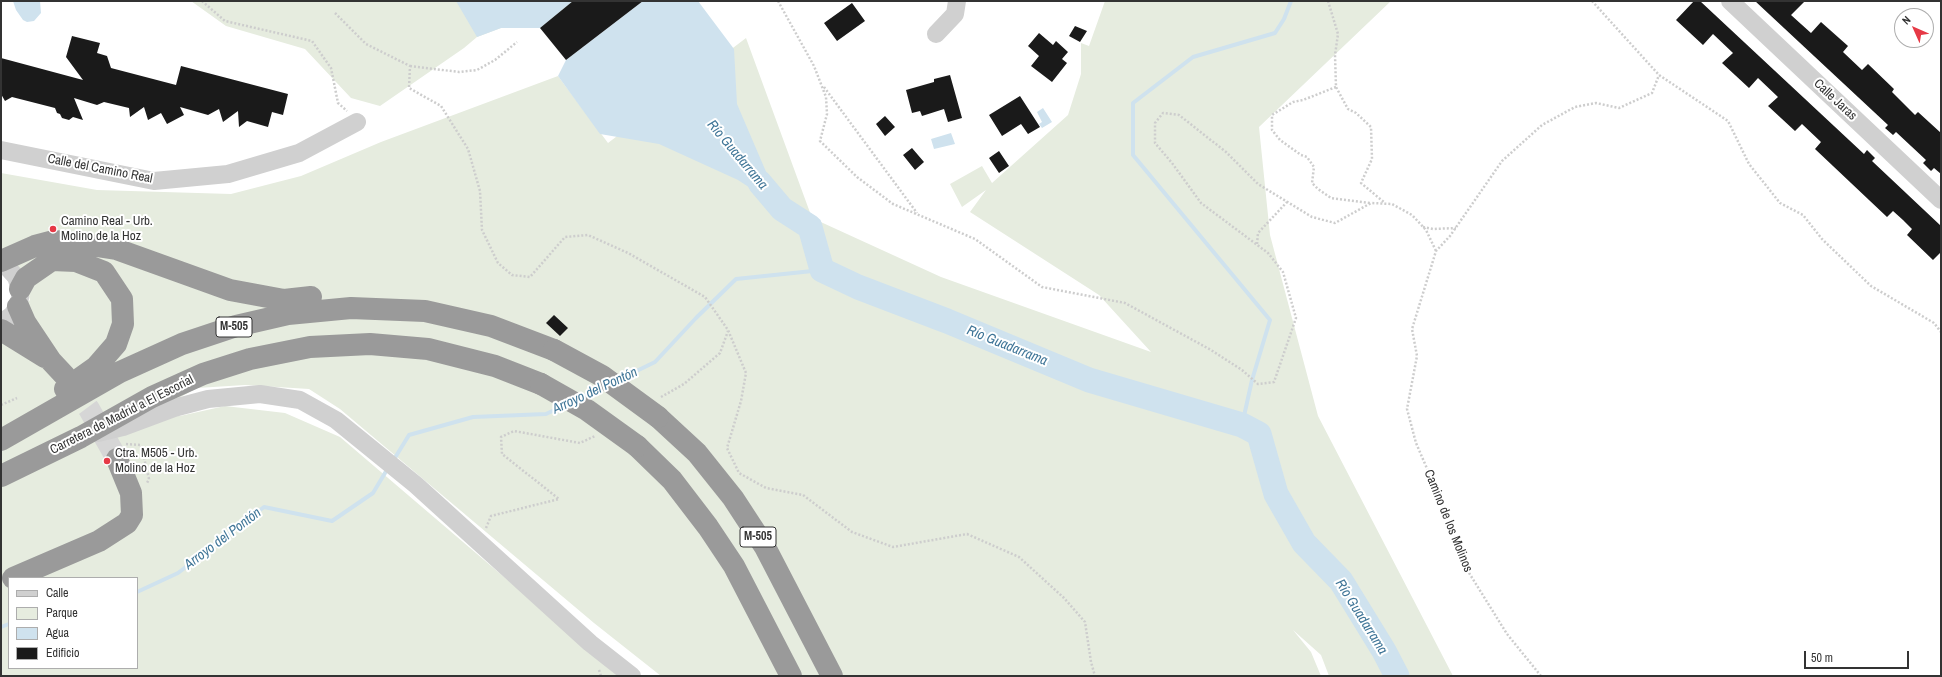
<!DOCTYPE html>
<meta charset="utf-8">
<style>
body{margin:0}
#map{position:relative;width:1942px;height:677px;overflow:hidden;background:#fff;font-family:"Archivo Narrow",sans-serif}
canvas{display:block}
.frame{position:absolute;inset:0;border:2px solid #333;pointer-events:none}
.legend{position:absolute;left:8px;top:577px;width:130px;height:92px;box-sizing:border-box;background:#fff;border:1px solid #adadad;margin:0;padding:5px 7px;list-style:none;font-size:12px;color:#333}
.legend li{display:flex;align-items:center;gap:8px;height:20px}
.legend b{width:20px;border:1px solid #adadad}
.north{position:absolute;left:1894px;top:8px;width:40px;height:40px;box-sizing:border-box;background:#fff;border:1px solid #adadad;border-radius:50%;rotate:315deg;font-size:11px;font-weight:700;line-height:16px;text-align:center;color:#333}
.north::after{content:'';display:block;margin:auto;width:14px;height:18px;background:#e63946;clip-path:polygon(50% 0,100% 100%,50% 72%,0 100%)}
.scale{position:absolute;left:1804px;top:651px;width:105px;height:18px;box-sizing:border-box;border:2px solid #333;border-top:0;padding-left:5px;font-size:12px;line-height:14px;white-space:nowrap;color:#333;-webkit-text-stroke:3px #fff;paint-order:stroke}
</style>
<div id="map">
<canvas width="1942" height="677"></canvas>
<div class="frame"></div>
<ul class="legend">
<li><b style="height:5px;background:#d0d0d0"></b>Calle</li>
<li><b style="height:11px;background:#e6ecdf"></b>Parque</li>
<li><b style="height:11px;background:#cfe2ee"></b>Agua</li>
<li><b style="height:11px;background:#1a1a1a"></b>Edificio</li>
</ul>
<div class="north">N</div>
<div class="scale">50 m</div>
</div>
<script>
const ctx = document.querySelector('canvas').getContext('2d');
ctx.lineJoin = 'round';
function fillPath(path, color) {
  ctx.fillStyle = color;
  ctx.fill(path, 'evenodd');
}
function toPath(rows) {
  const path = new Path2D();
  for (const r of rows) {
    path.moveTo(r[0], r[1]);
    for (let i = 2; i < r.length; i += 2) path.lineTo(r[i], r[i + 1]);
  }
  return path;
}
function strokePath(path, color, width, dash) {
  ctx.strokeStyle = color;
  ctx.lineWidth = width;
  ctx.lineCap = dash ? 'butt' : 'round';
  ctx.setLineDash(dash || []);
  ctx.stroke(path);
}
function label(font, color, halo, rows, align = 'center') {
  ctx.font = font + ' "Archivo Narrow",sans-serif';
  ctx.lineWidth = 4;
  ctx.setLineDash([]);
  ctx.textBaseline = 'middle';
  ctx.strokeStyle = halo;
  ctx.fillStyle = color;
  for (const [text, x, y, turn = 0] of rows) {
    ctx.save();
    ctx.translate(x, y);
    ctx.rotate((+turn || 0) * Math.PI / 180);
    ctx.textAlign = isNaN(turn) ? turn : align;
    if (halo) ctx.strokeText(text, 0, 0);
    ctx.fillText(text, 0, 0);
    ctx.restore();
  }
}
fillPath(toPath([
 [191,1,574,1,540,28,501,28,477,37,464,48,380,106,351,98,305,49,226,26],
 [1105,1,1391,1,1259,127,1270,235,1318,416,1453,676,1329,676,1321,655,1293,630,1311,652,1321,676,661,676,594,623,340,409,309,389,245,385,197,388,159,409,180,416,225,406,285,413,340,437,620,676,1,676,1,327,30,300,21,271,1,248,1,173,97,190,231,194,301,176,381,142,558,76,608,143,746,38,812,218,941,277,1151,352,1099,295,970,212,986,190,962,207,950,184,982,166,992,183,1068,115,1081,74,1081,43,1089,46],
 [9,578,137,578,137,668,9,668]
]), '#e6ecdf');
fillPath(toPath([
 [13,1,40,1,41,13,34,21,27,22,23,20,16,10],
 [456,1,573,1,540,28,501,28,477,37],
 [643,1,698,1,734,49,737,104,782,209,738,180,659,144,600,134,558,76,566,60],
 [1043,108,1052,122,1042,128,1039,124,1042,122,1037,112],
 [951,133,955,144,934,149,931,139]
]), '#cfe2ee');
strokePath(toPath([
 [618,380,655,362,696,318,736,279,822,270],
 [580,398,605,386],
 [1242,425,1252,380,1270,320,1133,155,1133,103,1193,57,1275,33,1284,19,1291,1],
 [393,461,409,435,473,417,546,414,563,406],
 [137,592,178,573,264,507,332,521,373,493,388,468],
 [1,627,9,624]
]), '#cfe2ee', 4);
strokePath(toPath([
 [760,183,782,209,810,227,822,270,858,287,947,321,1089,380,1242,425,1259,434,1276,494,1304,543,1341,581,1384,651,1397,676]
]), '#cfe2ee', 25);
fillPath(toPath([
 [573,1,643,1,566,60,540,28],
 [1694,1,1700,1,1864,154,1867,150,1875,158,1872,161,1941,226,1941,252,1933,260,1907,235,1912,229,1903,220,1893,211,1887,217,1815,149,1821,142,1802,124,1795,131,1768,106,1778,97,1758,78,1749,88,1722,63,1733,53,1713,34,1703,45,1676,20],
 [1755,1,1805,1,1791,15,1811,33,1821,22,1848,46,1843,52,1862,70,1868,64,1894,89,1892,92,1915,115,1918,112,1941,133,1941,174,1934,168,1931,171,1923,163,1926,160,1896,132,1893,135,1885,128,1888,125],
 [852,3,865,21,837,41,824,23],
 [1075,26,1087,31,1080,42,1069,36],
 [1039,33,1053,45,1056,41,1068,52,1062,59,1067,63,1052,82,1031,66,1039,56,1028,46],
 [72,36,100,43,97,53,107,56,111,68,176,85,181,66,288,94,283,115,272,112,268,127,247,121,239,127,238,111,223,122,219,109,208,115,180,107,184,115,167,124,161,113,148,120,144,107,130,117,129,108,104,102,97,105,74,98,83,120,73,117,69,120,62,118,60,114,57,113,55,108,12,97,5,101,1,94,1,58,83,80,66,57],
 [950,75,962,118,948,122,944,109,922,116,920,111,912,113,906,90,934,82,934,79],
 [1020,96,1040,127,1028,134,1021,124,1002,136,989,115],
 [885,116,895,127,885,136,876,124],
 [912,148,924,162,915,170,903,155],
 [999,151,1009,166,999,173,989,158],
 [554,315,568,328,560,336,546,323]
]), '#1a1a1a');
strokePath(toPath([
 [68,381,89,409,117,459]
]), '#d6d6d6', 22, [22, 11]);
strokePath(toPath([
 [202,1,225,21,312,41,331,68,338,103,347,111],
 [778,1,814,66,826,97,827,114,820,141,857,177,893,204,975,239,1042,287,1125,303,1211,350,1242,370,1258,384,1274,382,1296,318,1283,272,1268,253,1201,203,1172,163,1155,143,1155,123,1163,113,1179,115,1226,152,1258,184,1312,217,1335,223,1371,203,1392,204,1412,215,1426,230,1436,251],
 [1328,1,1338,34,1335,55,1336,87,1348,109,1356,113,1371,127,1372,159,1361,183,1385,203],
 [1592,1,1659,75,1728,121,1749,164,1780,203,1803,215,1822,239,1871,286,1934,323,1941,332],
 [335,13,366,44,410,66,409,88,441,106,468,149,480,191,482,230,498,263,512,275,530,277,565,237,588,235,628,253,705,297,728,330,746,373,741,401,727,448,739,473,766,488,803,495,852,532,893,547,967,534,1019,557,1064,598,1085,622,1091,662,1095,676],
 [410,66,459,72,477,70,495,60,517,42],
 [824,87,917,213],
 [1336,87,1303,100,1293,102,1272,115,1272,130,1280,140,1301,155,1307,157,1314,167,1312,183,1318,189,1331,198,1370,203],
 [1423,227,1433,229,1456,228],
 [1257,244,1258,233,1287,202],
 [661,397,684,384,720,353,728,331],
 [1,405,17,398],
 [126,444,141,445,149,479,147,483],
 [486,528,491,516,559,499,502,454,501,437,514,431,580,443,595,436],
 [599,670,601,676],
 [1541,676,1507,634,1466,568,1438,494,1416,443,1407,409,1417,356,1412,329,1436,251,1450,236,1502,161,1542,125,1575,107,1596,103,1619,108,1652,93,1659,75]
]), '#cdcdcd', 2.5, [2, 2]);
strokePath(toPath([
 [1730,1,1941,200],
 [936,34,955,14,957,1],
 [1,150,154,181,228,174,299,153,357,122],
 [1,265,8,268,16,277,20,289,20,298,18,306,12,315,1,323],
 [98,433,123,427,174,408,208,399,260,394,300,400,336,420,416,485,590,643,632,676]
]), '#d0d0d0', 18);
strokePath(toPath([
 [1,261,35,246,54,241,77,243,116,249,230,290,284,300,311,297],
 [20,289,26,278,52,260,76,261,104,272,122,299,123,324,116,344,96,367,65,389],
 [18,306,25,322,51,361,65,376],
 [1,330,45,357],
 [658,417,697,453,733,498,765,547,832,676],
 [1,440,120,372,182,344,236,326,288,314,351,308,425,311,491,326,554,350],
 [637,446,672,480,708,527,734,566,791,676],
 [1,476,81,437,152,397,203,374,250,359,310,347,370,344,428,349,495,366,541,384],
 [13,578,99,541,127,523,132,515,131,493,117,459]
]), '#9a9a9a', 22);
strokePath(toPath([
 [554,350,602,376,658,417],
 [541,384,587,410,637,446]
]), '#9a9a9a', 22);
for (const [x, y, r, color] of [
 [53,229,4,"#e63946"],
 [107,461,4,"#e63946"]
]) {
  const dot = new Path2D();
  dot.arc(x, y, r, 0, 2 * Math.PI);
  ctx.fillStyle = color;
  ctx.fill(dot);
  strokePath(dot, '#fff', 1.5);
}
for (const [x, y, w] of [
 [234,327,36],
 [758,537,36]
]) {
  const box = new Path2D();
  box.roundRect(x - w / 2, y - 10, w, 20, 3);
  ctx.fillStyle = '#fff';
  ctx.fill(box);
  strokePath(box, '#333', 1);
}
label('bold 12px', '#333', null, [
 ["M-505",234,327],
 ["M-505",758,537]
]);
label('13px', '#333', '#fff', [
 ["Calle Jaras",1835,100,43],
 ["Calle del Camino Real",100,169,11],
 ["Carretera de Madrid a El Escorial",122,415,-27],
 ["Camino de los Molinos",1448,521,68]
]);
label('13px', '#333', '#fff', [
 ["Camino Real - Urb.",61,222],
 ["Molino de la Hoz",61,237],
 ["Ctra. M505 - Urb.",115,454],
 ["Molino de la Hoz",115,469]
], 'left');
label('italic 14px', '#3f7597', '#fff', [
 ["Río Guadarrama",737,155,50],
 ["Río Guadarrama",1007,346,22],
 ["Arroyo del Pontón",595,391,-25],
 ["Arroyo del Pontón",223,539,-37],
 ["Río Guadarrama",1361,617,58]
]);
</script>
